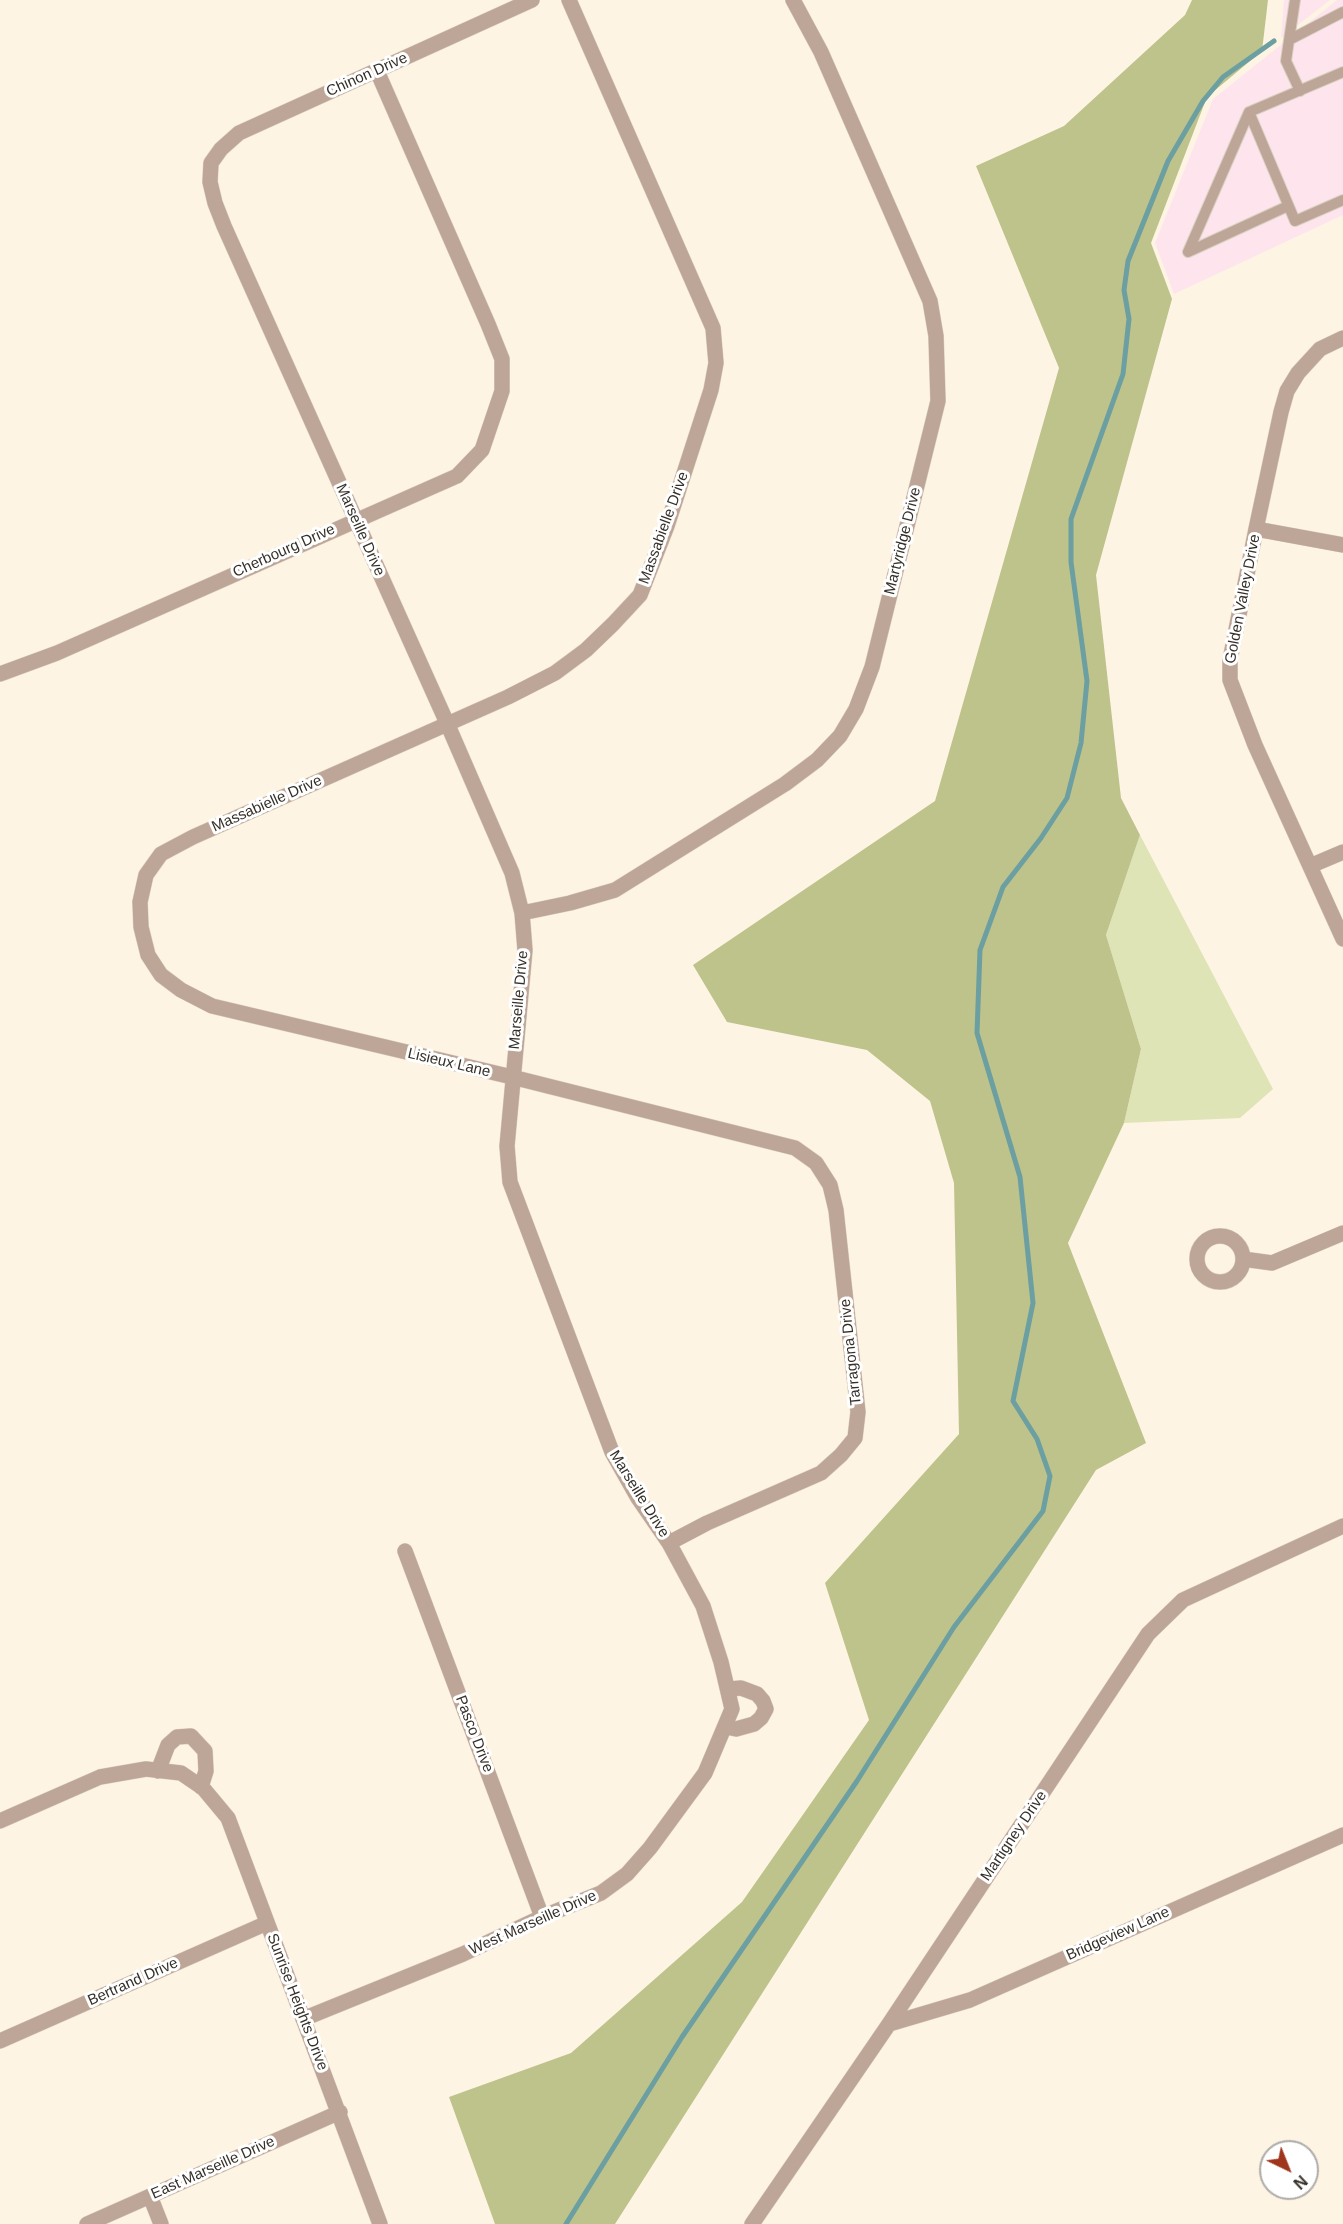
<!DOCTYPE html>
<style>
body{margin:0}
#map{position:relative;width:1343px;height:2224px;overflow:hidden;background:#fef4e4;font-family:Arial,sans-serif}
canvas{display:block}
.north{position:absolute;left:1259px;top:2140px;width:60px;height:60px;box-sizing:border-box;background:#fff;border:2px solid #aeaca9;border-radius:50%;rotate:137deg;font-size:16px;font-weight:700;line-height:24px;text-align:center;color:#342f28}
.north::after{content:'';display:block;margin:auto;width:21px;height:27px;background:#9e351c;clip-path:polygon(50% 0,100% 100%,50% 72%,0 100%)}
</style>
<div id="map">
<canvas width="1343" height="2224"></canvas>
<div class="north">N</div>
</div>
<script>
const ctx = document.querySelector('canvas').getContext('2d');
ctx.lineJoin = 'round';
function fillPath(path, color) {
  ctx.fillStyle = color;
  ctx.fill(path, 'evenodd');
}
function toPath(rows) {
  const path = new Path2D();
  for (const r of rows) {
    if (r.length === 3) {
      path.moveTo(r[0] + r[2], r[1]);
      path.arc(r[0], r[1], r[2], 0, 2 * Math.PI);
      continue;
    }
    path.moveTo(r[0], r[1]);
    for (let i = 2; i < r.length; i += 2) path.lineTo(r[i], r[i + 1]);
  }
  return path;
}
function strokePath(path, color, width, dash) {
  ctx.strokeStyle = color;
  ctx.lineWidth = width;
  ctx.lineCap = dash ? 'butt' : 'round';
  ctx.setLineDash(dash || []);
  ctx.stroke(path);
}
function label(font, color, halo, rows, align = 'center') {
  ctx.font = font + ' Arial,sans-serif';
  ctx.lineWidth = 6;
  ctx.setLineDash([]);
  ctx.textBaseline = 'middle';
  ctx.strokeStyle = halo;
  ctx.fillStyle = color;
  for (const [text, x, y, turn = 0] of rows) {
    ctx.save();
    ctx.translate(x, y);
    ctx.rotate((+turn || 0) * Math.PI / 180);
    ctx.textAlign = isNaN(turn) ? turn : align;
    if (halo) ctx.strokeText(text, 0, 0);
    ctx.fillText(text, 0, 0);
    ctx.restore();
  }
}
fillPath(toPath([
 [1284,0,1330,0,1281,38],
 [1337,0,1343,0,1343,215,1174,294,1155,243,1213,99]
]), '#fde4ed');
fillPath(toPath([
 [1140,835,1273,1089,1240,1118,1124,1123,1141,1049,1106,935]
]), '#dfe4b7');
fillPath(toPath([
 [1192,0,1268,0,1262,51,1207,97,1151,243,1172,299,1096,575,1121,798,1140,835,1106,935,1141,1049,1124,1123,1068,1243,1146,1443,1096,1470,615,2224,495,2224,449,2097,571,2053,742,1902,869,1720,825,1583,959,1434,954,1183,930,1101,867,1050,727,1022,693,965,935,801,1059,368,976,166,1064,126,1185,15]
]), '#bec38b');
strokePath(toPath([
 [566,2224,682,2037,857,1781,954,1627,1043,1511,1050,1476,1037,1439,1013,1401,1033,1303,1020,1177,977,1033,980,950,1003,887,1041,838,1067,798,1081,743,1087,681,1071,562,1071,519,1123,374,1129,319,1124,290,1128,261,1168,161,1203,101,1223,77,1274,41]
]), '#6b9fa1', 5);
const lane = toPath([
 [1289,40,1295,0],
 [1300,91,1286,61,1289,40,1343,12],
 [1249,112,1343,72],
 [1288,206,1188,252,1249,112,1295,221,1343,200]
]);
const street = toPath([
 [569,0,713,328,716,363,711,390,667,526,640,595,613,624,586,650,555,673,508,697,193,837,161,854,146,875,140,902,141,927,148,955,161,975,181,990,212,1006,512,1077,795,1148,816,1163,830,1185,836,1210,858,1412,855,1438,841,1455,821,1473,707,1523,669,1543],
 [1343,338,1320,349,1298,373,1287,391,1281,412,1256,529,1230,660,1230,680,1255,745,1343,939],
 [1256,529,1343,545],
 [0,674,57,653,457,476,482,450,502,391,502,359,488,324,377,71],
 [1310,866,1343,852],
 [522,913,570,903,615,890,785,784,817,760,840,736,856,709,872,667,938,401,936,336,930,301,821,52,793,0],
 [1220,1259,23],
 [1243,1259,1272,1263,1343,1233],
 [405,1551,542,1917],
 [726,1727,736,1729,754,1724,761,1718,766,1709,763,1701,757,1694,741,1688,729,1689],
 [158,1771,168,1745,177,1737,191,1736,205,1751,206,1771,201,1787],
 [0,1821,100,1777,146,1769,181,1773,203,1788,228,1818,380,2224],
 [303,2019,463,1954,542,1917,601,1893,627,1874,650,1848,705,1773,732,1709,721,1662,703,1606,669,1543,638,1498,612,1452,510,1182,507,1146,525,950,522,913,512,873,447,723,224,226,215,203,210,182,211,163,221,149,239,133,532,0],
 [889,2024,970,2000,1343,1835],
 [0,2041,267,1923],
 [150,2196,161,2224],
 [87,2224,340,2112],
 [752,2224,889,2024,1148,1634,1183,1600,1343,1526]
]);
strokePath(lane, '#dad1c2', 12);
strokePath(street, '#dad1c2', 16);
strokePath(lane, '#bda597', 10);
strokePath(street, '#bda597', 15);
label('15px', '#342f28', '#fff', [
 ["Chinon Drive",367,75,-24],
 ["Massabielle Drive",664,528,-70],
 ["Marseille Drive",360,530,66],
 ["Martyridge Drive",903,541,-76],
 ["Cherbourg Drive",284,551,-24],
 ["Golden Valley Drive",1243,599,-79],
 ["Massabielle Drive",267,804,-24],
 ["Marseille Drive",519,1000,-85],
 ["Lisieux Lane",449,1063,13],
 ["Tarragona Drive",851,1352,-96],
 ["Marseille Drive",639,1494,58],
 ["Pasco Drive",474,1734,69],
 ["Martigney Drive",1014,1836,-56],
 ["West Marseille Drive",533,1923,-24],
 ["Bridgeview Lane",1118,1934,-24],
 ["Bertrand Drive",133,1982,-24],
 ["Sunrise Heights Drive",297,2002,69],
 ["East Marseille Drive",213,2168,-24]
]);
</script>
